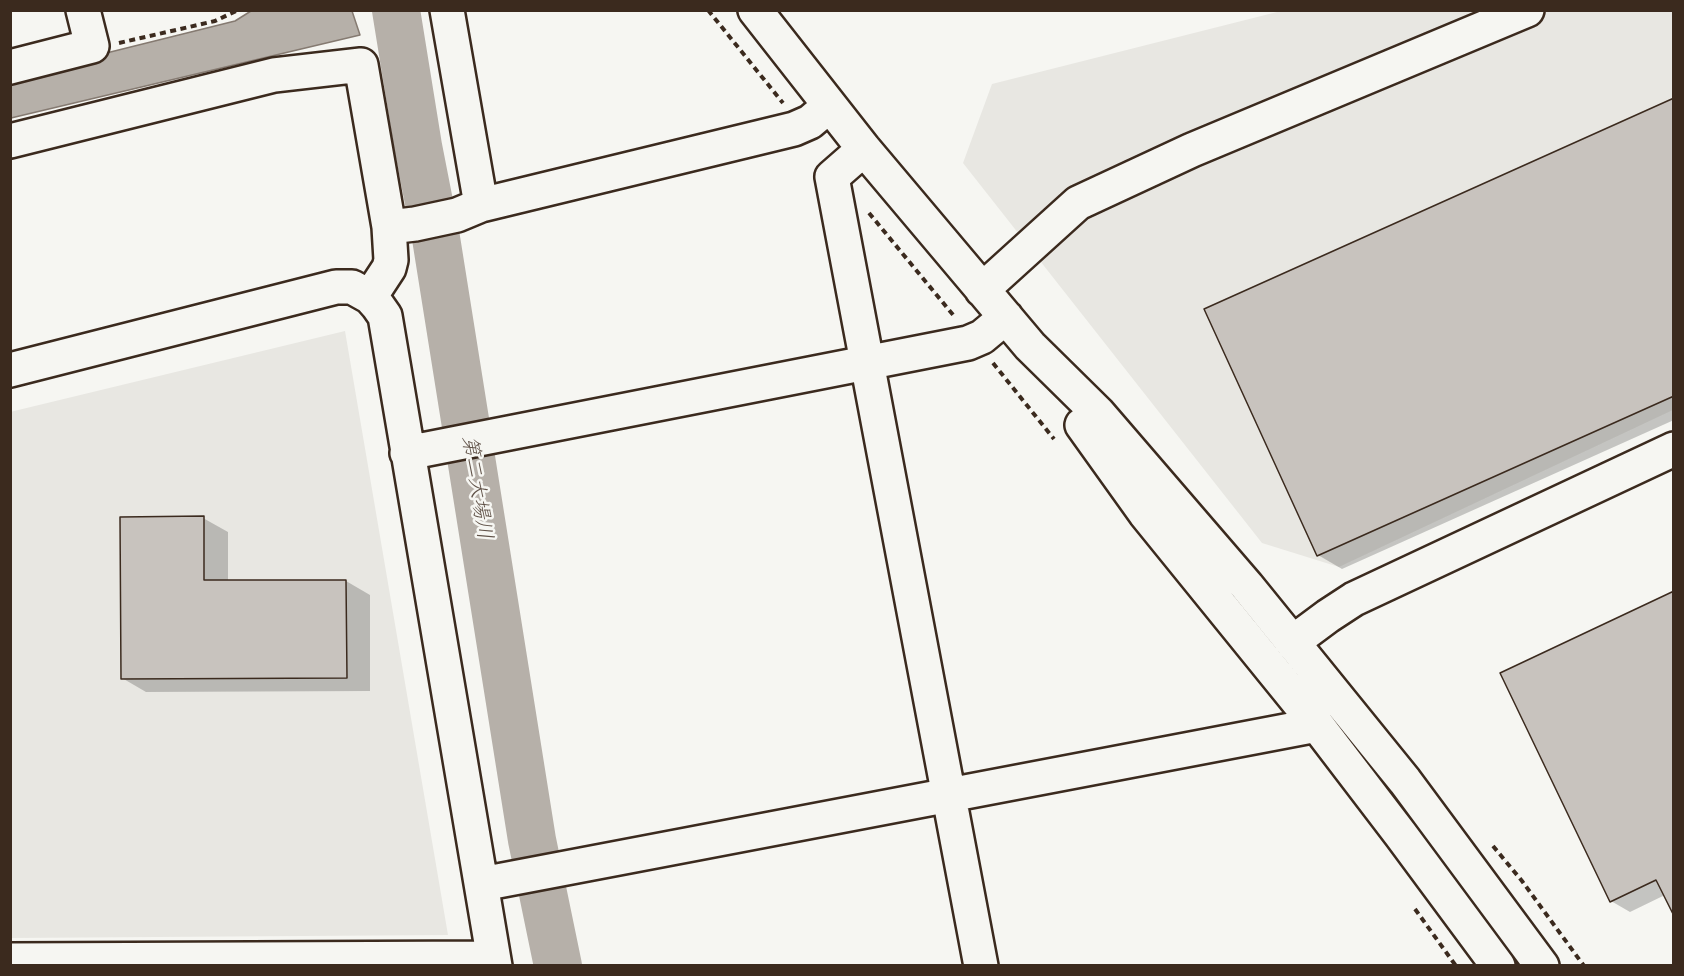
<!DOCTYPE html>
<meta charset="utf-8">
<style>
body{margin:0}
#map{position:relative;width:1684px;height:976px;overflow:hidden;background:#f6f6f2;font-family:Dekko,sans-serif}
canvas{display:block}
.frame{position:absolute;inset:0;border:12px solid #3b2a1e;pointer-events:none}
</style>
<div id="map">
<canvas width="1684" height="976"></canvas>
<div class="frame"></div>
</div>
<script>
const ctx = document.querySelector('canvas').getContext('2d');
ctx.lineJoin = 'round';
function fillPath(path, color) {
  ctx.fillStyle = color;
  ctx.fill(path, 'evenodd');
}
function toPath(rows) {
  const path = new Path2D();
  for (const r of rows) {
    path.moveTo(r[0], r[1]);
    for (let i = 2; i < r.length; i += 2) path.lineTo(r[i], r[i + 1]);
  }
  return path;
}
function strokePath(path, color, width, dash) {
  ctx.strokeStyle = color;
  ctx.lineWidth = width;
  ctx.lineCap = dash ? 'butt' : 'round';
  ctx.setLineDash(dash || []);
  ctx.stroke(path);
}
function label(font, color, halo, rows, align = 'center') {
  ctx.font = font + ' Dekko,"Klee One",sans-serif';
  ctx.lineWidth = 5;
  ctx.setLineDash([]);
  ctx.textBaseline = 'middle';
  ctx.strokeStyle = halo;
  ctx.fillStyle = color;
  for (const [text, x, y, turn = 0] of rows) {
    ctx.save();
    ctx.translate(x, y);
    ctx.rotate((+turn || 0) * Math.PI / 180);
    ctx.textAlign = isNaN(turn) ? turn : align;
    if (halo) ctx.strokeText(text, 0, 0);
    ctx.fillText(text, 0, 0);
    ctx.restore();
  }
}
fillPath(toPath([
 [1281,11,1673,11,1673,410,1339,567,1262,543,963,163,992,84],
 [345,331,448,935,11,938,10,412]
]), '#e8e7e2');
const water = toPath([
 [251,11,352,11,360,35,11,118,10,77,235,21,251,11],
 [381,11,417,11,429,98,401,104,381,11]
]);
fillPath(water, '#b6b0a9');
strokePath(water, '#857a71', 1.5);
fillPath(toPath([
 [1674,100,1674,420,1342,569,1318,555],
 [203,518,228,532,228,581,346,581,370,595,370,691,146,692,122,678],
 [1674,593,1665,895,1630,912,1611,901]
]), '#0003');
strokePath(toPath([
 [396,10,418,146,436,238,532,840,558,966]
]), '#b6b0a9', 48);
const building = toPath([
 [1674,98,1674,396,1317,556,1204,309,1674,98],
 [204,516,204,580,346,580,347,678,121,679,120,517,204,516],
 [1674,591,1674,916,1656,880,1610,902,1500,673,1674,591]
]);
fillPath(building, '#c8c3be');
strokePath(building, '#3b2a1e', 1.5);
const minor = toPath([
 [447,10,481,205,794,129,810,122,829,106],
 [755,10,864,149,1030,346,1098,413,1247,586,1405,781,1542,966],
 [10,67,92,46,83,10],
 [10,141,274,75,361,65,389,227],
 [864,149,832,177,981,966],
 [982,290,1078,203,1192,150,1527,10],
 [370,297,389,268,391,260,389,227,415,224,457,215,481,205],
 [10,370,336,287,352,287,370,297,378,306,385,316,495,966],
 [1082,425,1145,513,1317,725,1401,835,1498,966],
 [407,453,968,343,982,337,1006,317],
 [1293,642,1328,616,1354,599,1674,449],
 [482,884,1317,725],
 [10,960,493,958]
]);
strokePath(minor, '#3b2a1e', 38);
strokePath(toPath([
 [708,10,783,103],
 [119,43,215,21,238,10],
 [869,213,954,316],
 [993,363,1054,439],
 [1493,846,1522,881,1584,966],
 [1415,909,1456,966]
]), '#3b2a1e', 4, [6, 4.5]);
strokePath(minor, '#f6f6f2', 33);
label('italic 21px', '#605248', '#f6f6f2', [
 ["第二大場川",474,488,81]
]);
</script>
